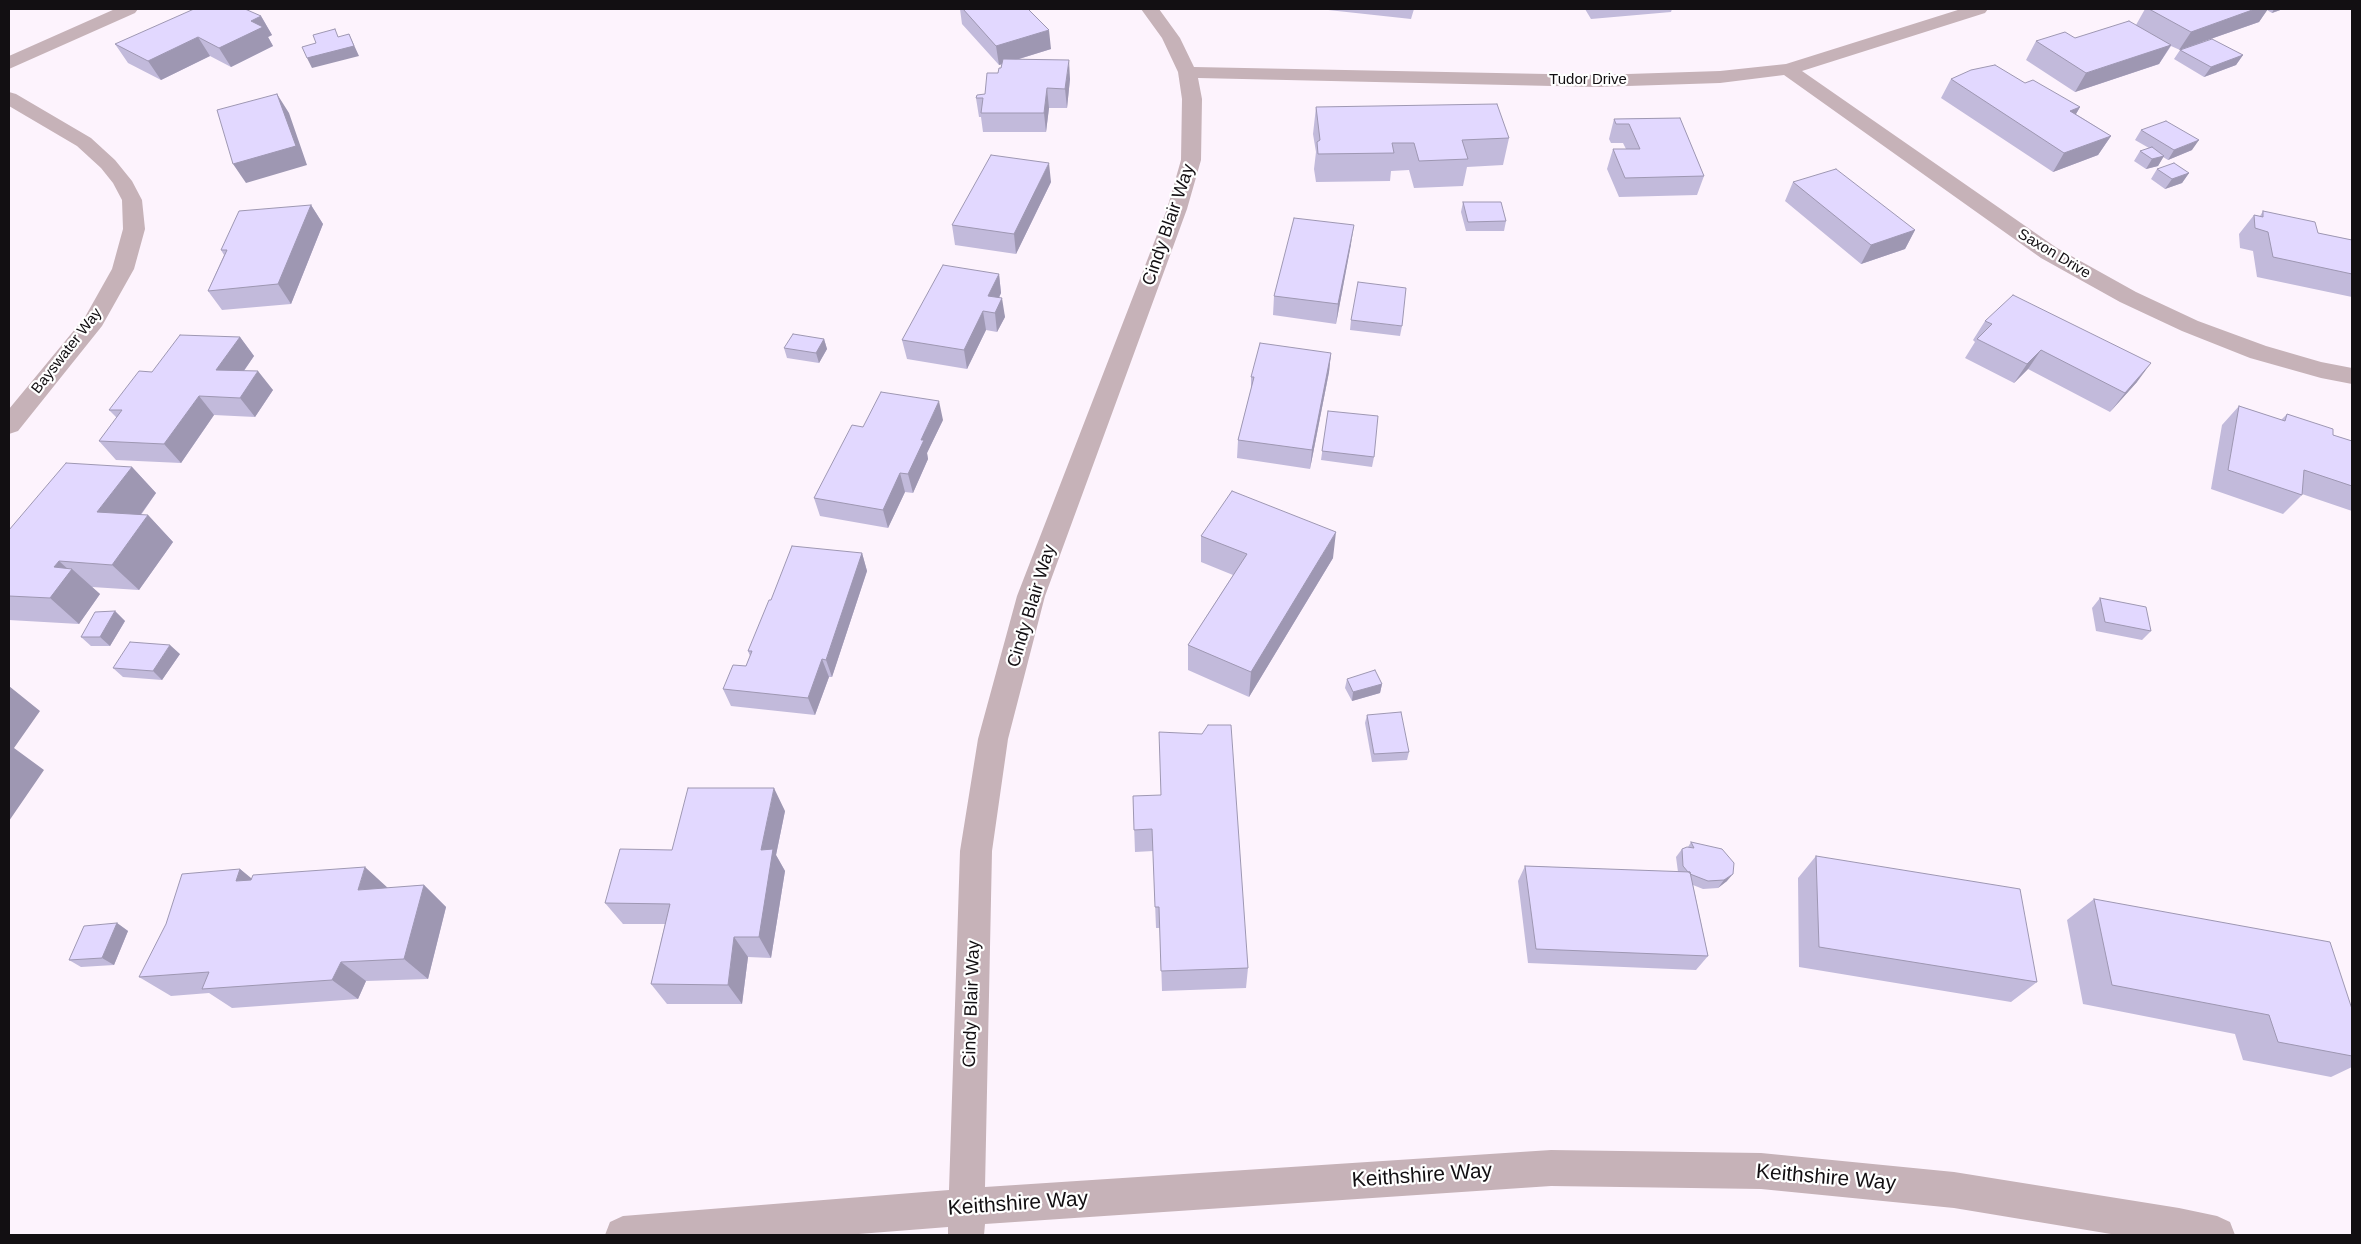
<!DOCTYPE html>
<style>
body{margin:0}
#map{position:relative;width:2361px;height:1244px;overflow:hidden;background:#fdf3fd;font-family:Arial,sans-serif}
canvas{display:block}
.frame{position:absolute;inset:0;border:10px solid #120f12;pointer-events:none}
</style>
<div id="map">
<canvas width="2361" height="1244"></canvas>
<div class="frame"></div>
</div>
<script>
const ctx = document.querySelector('canvas').getContext('2d');
ctx.lineJoin = 'round';
function toPath(rows) {
  const path = new Path2D();
  for (const r of rows) {
    path.moveTo(r[0], r[1]);
    for (let i = 2; i < r.length; i += 2) path.lineTo(r[i], r[i + 1]);
  }
  return path;
}
function fillPath(path, color) {
  ctx.fillStyle = color;
  ctx.fill(path, 'evenodd');
}
function strokePath(path, color, width, dash) {
  ctx.strokeStyle = color;
  ctx.lineWidth = width;
  ctx.lineCap = dash ? 'butt' : 'round';
  ctx.setLineDash(dash || []);
  ctx.stroke(path);
}
function label(font, color, halo, rows, align = 'center') {
  ctx.font = font + ' Arial,sans-serif';
  ctx.lineWidth = 4.5;
  ctx.setLineDash([]);
  ctx.textBaseline = 'middle';
  ctx.strokeStyle = halo;
  ctx.fillStyle = color;
  for (const [text, x, y, turn = 0] of rows) {
    ctx.save();
    ctx.translate(x, y);
    ctx.rotate((+turn || 0) * Math.PI / 180);
    ctx.textAlign = isNaN(turn) ? turn : align;
    if (halo) ctx.strokeText(text, 0, 0);
    ctx.fillText(text, 0, 0);
    ctx.restore();
  }
}
fillPath(toPath([
 [115,9,138,9,135,13,9,69,9,56,115,9],
 [1141,9,1159,9,1180,38,1194,67,1597,75,1720,71,1786,64,1961,9,1988,9,1985,13,1802,71,2057,248,2136,292,2198,321,2266,346,2321,362,2352,368,2352,384,2321,378,2250,358,2182,331,2120,302,2041,258,1784,75,1720,83,1597,87,1198,78,1202,99,1201,160,1187,209,1045,596,1008,739,992,851,985,1187,1551,1150,1761,1153,1954,1172,2179,1208,2217,1216,2230,1222,2235,1235,2117,1235,1954,1208,1761,1189,1551,1186,985,1224,984,1235,948,1235,948,1227,846,1235,605,1235,610,1222,623,1216,949,1190,960,851,978,739,1017,596,1167,209,1181,160,1182,99,1178,72,1162,38,1141,9],
 [9,92,16,94,91,138,115,160,132,181,142,200,145,229,134,269,102,326,18,431,9,434,9,409,85,317,112,269,123,229,122,200,113,183,101,168,77,146,9,106,9,92]
]), '#c6b2b8');
fillPath(toPath([
 [960,9,1028,9,1051,49,1016,60,1070,79,1067,108,1049,108,1046,132,983,132,981,117,979,117,976,98,985,94,998,73,1001,68,1003,64,999,65,962,24],
 [1319,9,1414,9,1411,19],
 [1585,9,1672,9,1671,12,1591,19],
 [2145,9,2283,9,2272,13,2267,10,2259,22,2202,42,2243,55,2236,65,2204,77,2174,59,2180,50,2171,46,2159,64,2075,92,2026,60,2036,41,2075,38,2136,25],
 [261,16,272,35,268,37,273,46,231,67,210,56,161,80,128,63,115,44],
 [1951,79,2025,83,2080,107,2076,114,2111,136,2098,155,2053,172,1941,98],
 [1316,107,1509,138,1503,165,1467,167,1463,186,1414,188,1409,170,1391,171,1390,181,1316,182,1314,169,1316,152,1313,134],
 [1680,118,1704,176,1697,195,1619,197,1607,169,1613,149,1626,149,1623,143,1611,143,1609,139,1614,119],
 [2141,130,2192,150,2168,160,2163,157,2158,166,2146,169,2134,161,2140,151,2149,148,2135,140],
 [2157,169,2189,173,2182,183,2165,189,2151,179],
 [1051,182,1016,254,955,245,952,225],
 [1793,182,1915,230,1905,249,1861,264,1785,201],
 [1463,202,1506,221,1504,231,1466,231,1461,212],
 [311,205,323,224,291,304,222,310,208,291,224,255,221,250],
 [2263,211,2318,233,2352,240,2352,297,2257,277,2253,251,2240,248,2239,234,2254,215,2260,216],
 [1351,244,1336,324,1273,315,1274,296],
 [999,274,1001,293,999,298,1005,317,997,332,986,330,967,369,907,359,902,340],
 [1351,320,1402,326,1400,336,1350,330],
 [1985,321,2137,382,2110,412,2028,369,2014,383,1965,358,1975,342,1973,340],
 [240,337,254,356,244,371,273,390,255,417,214,415,181,463,116,460,99,441,117,418,109,410,152,372],
 [824,339,827,349,819,363,787,358,784,348],
 [1331,353,1329,372,1310,469,1237,458,1238,440,1251,389,1251,377],
 [2239,406,2281,420,2287,414,2333,435,2352,441,2352,511,2302,494,2302,495,2283,514,2211,489,2222,425],
 [1328,411,1374,457,1372,467,1321,460],
 [943,420,927,453,928,459,913,493,905,492,888,528,820,516,814,498],
 [132,467,156,493,141,515,148,515,173,542,139,590,92,587,100,594,79,624,9,620,9,530],
 [1201,536,1333,558,1249,697,1188,670,1188,645,1233,575,1201,562],
 [862,553,867,571,832,677,829,677,815,715,731,706,723,689,746,666,750,656,748,651,771,600],
 [2100,598,2151,631,2142,640,2096,631,2092,608],
 [115,611,125,621,110,646,91,646,81,637],
 [180,654,162,680,123,677,113,668],
 [1347,679,1382,684,1380,693,1352,701,1345,688],
 [1367,715,1409,752,1407,760,1372,762,1365,723],
 [1133,796,1248,968,1246,988,1162,991,1160,928,1156,928,1153,851,1135,852],
 [785,811,776,855,785,871,771,958,748,957,742,1004,667,1004,651,984,665,924,623,924,605,903,672,850],
 [1691,842,1727,881,1718,888,1703,889,1693,885,1708,956,1696,970,1528,963,1518,881,1525,866,1678,872,1676,857,1682,849,1688,847],
 [1816,856,2037,982,2011,1002,1799,967,1798,878],
 [240,869,251,879,388,888,424,885,446,907,428,979,366,981,358,999,232,1008,209,993,171,996,139,977],
 [2094,899,2352,1009,2352,1067,2331,1077,2243,1060,2235,1034,2083,1004,2067,920],
 [117,923,128,931,114,965,81,967,69,960]
]), '#c2badb');
fillPath(toPath([
 [2255,9,2268,9,2259,22,2179,50,2191,32],
 [2274,9,2283,9,2272,13],
 [261,16,272,35,268,37,273,46,231,67,219,48,251,21],
 [1049,30,1051,49,999,65,996,46],
 [349,34,359,56,312,68,307,58],
 [198,37,210,56,161,80,148,61],
 [2171,45,2159,64,2075,92,2086,73],
 [2243,55,2236,65,2204,77,2211,67],
 [1069,60,1070,79,1067,108,1065,89],
 [1047,88,1049,108,1046,132,1044,113],
 [277,94,289,113,307,165,246,183,233,164],
 [2080,107,2069,126,2070,111],
 [2111,136,2098,155,2053,172,2064,153],
 [2199,140,2192,150,2168,160,2174,150],
 [2164,156,2158,166,2146,169,2152,159],
 [1049,163,1051,182,1016,254,1014,234],
 [2189,173,2182,183,2165,189,2172,179],
 [311,205,323,224,291,304,278,284],
 [1354,225,1351,244,1336,324,1338,304],
 [1915,230,1905,249,1861,264,1871,245],
 [999,274,1001,293,992,312,988,296],
 [1002,298,1005,317,997,332,995,313],
 [983,311,986,330,967,369,964,350],
 [240,337,254,356,231,389,216,370],
 [824,339,827,349,819,363,816,353],
 [2041,350,2028,369,2014,383,2027,364],
 [1331,353,1329,372,1310,469,1312,450],
 [2151,363,2137,382,2110,412,2125,393],
 [258,371,273,390,255,417,240,398],
 [199,396,214,415,181,463,164,444],
 [939,401,943,420,927,453,928,459,913,493,908,474,921,440],
 [132,467,156,493,123,539,97,512],
 [900,473,905,492,888,528,883,510],
 [148,515,173,542,139,590,112,565],
 [1336,532,1333,558,1249,697,1251,672],
 [862,553,867,571,832,677,826,660],
 [59,561,70,571,72,569,100,594,79,624,50,598,54,567],
 [115,611,125,621,110,646,100,637],
 [170,645,180,654,162,680,153,671],
 [822,659,829,677,815,715,808,698],
 [1382,684,1380,693,1352,701,1353,692],
 [9,686,40,711,14,748,44,770,9,821],
 [774,788,785,811,776,855,785,871,771,958,759,937,761,850],
 [365,867,389,889,358,890],
 [240,869,267,891,236,881],
 [1733,874,1727,881,1718,888,1724,880],
 [424,885,446,907,428,979,404,959],
 [117,923,128,931,114,965,102,958],
 [734,937,748,957,742,1004,728,985],
 [341,962,366,981,358,999,332,980]
]), '#9e97b2');
const building = toPath([
 [194,9,245,9,261,16,251,21,263,27,219,48,198,37,148,61,115,44,194,9],
 [963,9,1028,9,1049,30,996,46,963,9],
 [2149,9,2255,9,2191,32,2149,9],
 [2129,21,2171,45,2086,73,2036,41,2065,32,2075,38,2129,21],
 [335,29,338,37,349,34,354,46,307,58,302,47,316,43,313,35,335,29],
 [2212,39,2243,55,2211,67,2180,50,2212,39],
 [1003,59,1069,60,1065,89,1047,88,1044,113,981,113,983,98,976,98,977,95,985,94,987,73,998,73,999,68,1001,68,1003,59],
 [1995,65,2025,83,2033,80,2080,107,2070,111,2111,136,2064,153,1951,79,1971,70,1995,65],
 [277,94,296,146,233,164,217,110,277,94],
 [1497,104,1509,138,1462,140,1468,159,1419,161,1414,143,1392,143,1394,153,1318,154,1317,142,1320,140,1316,107,1497,104],
 [1680,118,1704,176,1625,178,1613,149,1640,149,1629,124,1616,124,1614,119,1680,118],
 [2166,121,2199,140,2174,150,2141,130,2166,121],
 [2152,147,2164,156,2152,159,2140,151,2152,147],
 [991,155,1049,163,1014,234,952,225,991,155],
 [2174,163,2189,173,2172,179,2157,169,2174,163],
 [1836,169,1915,230,1871,245,1793,182,1836,169],
 [1463,202,1501,202,1506,221,1468,222,1463,202],
 [311,205,278,284,208,291,227,250,221,250,239,211,311,205],
 [2263,211,2315,222,2318,233,2352,240,2352,274,2273,257,2268,232,2255,228,2254,215,2263,217,2263,211],
 [1294,218,1354,225,1338,304,1274,296,1294,218],
 [943,265,999,274,988,296,1002,298,995,313,983,311,964,350,902,340,943,265],
 [1358,282,1406,288,1402,326,1351,320,1358,282],
 [2013,295,2151,363,2125,393,2041,350,2027,364,1977,339,1992,324,1985,321,2013,295],
 [793,334,824,339,816,353,784,348,793,334],
 [180,335,240,337,216,370,258,371,240,398,199,396,164,444,99,441,122,410,109,410,139,371,152,372,180,335],
 [1260,343,1331,353,1312,450,1238,440,1254,377,1251,377,1260,343],
 [881,392,939,401,921,440,924,440,908,474,900,473,883,510,814,498,852,425,863,427,881,392],
 [2239,406,2285,421,2287,414,2333,429,2333,435,2352,441,2352,486,2304,470,2302,495,2228,470,2239,406],
 [1328,411,1378,416,1374,457,1322,451,1328,411],
 [66,463,132,467,97,512,148,515,112,565,59,561,54,567,72,569,50,598,9,596,9,530,66,463],
 [1232,491,1336,532,1251,672,1188,645,1247,554,1201,536,1232,491],
 [792,546,862,553,826,660,822,659,808,698,723,689,733,665,746,666,752,651,748,651,769,600,771,600,792,546],
 [2100,598,2146,607,2151,631,2105,622,2100,598],
 [115,611,100,637,81,637,95,612,115,611],
 [130,642,170,645,153,671,113,668,130,642],
 [1375,670,1382,684,1353,692,1347,679,1375,670],
 [1401,712,1409,752,1374,754,1367,715,1401,712],
 [1208,725,1231,725,1248,968,1161,971,1159,907,1155,907,1152,829,1134,830,1133,796,1161,795,1159,732,1202,734,1208,725],
 [688,788,774,788,761,850,773,849,759,937,734,937,728,985,651,984,670,904,605,903,620,849,672,850,688,788],
 [1691,842,1722,849,1734,863,1733,874,1724,880,1708,881,1690,874,1690,872,1688,872,1683,866,1682,849,1687,847,1694,848,1691,842],
 [1816,856,2020,889,2037,982,1819,947,1816,856],
 [1525,866,1690,872,1708,956,1536,949,1525,866],
 [365,867,358,890,424,885,404,959,341,962,332,980,202,989,209,972,139,977,166,924,182,874,240,869,236,881,251,880,253,875,365,867],
 [2094,899,2330,942,2352,1009,2352,1056,2278,1042,2269,1015,2112,985,2094,899],
 [117,923,102,958,69,960,84,926,117,923]
]);
fillPath(building, '#e2d8ff');
strokePath(building, '#9e97b2', 1);
label('15px', '#120f12', '#fff', [
 ["Tudor Drive",1588,80],
 ["Saxon Drive",2054,254,31],
 ["Bayswater Way",67,351,-52]
]);
label('18px', '#120f12', '#fff', [
 ["Cindy Blair Way",1169,225,-71],
 ["Cindy Blair Way",1032,606,-73],
 ["Cindy Blair Way",972,1004,-88]
]);
label('21px', '#120f12', '#fff', [
 ["Keithshire Way",1422,1176,-4],
 ["Keithshire Way",1826,1178,5],
 ["Keithshire Way",1018,1204,-4]
]);
</script>
